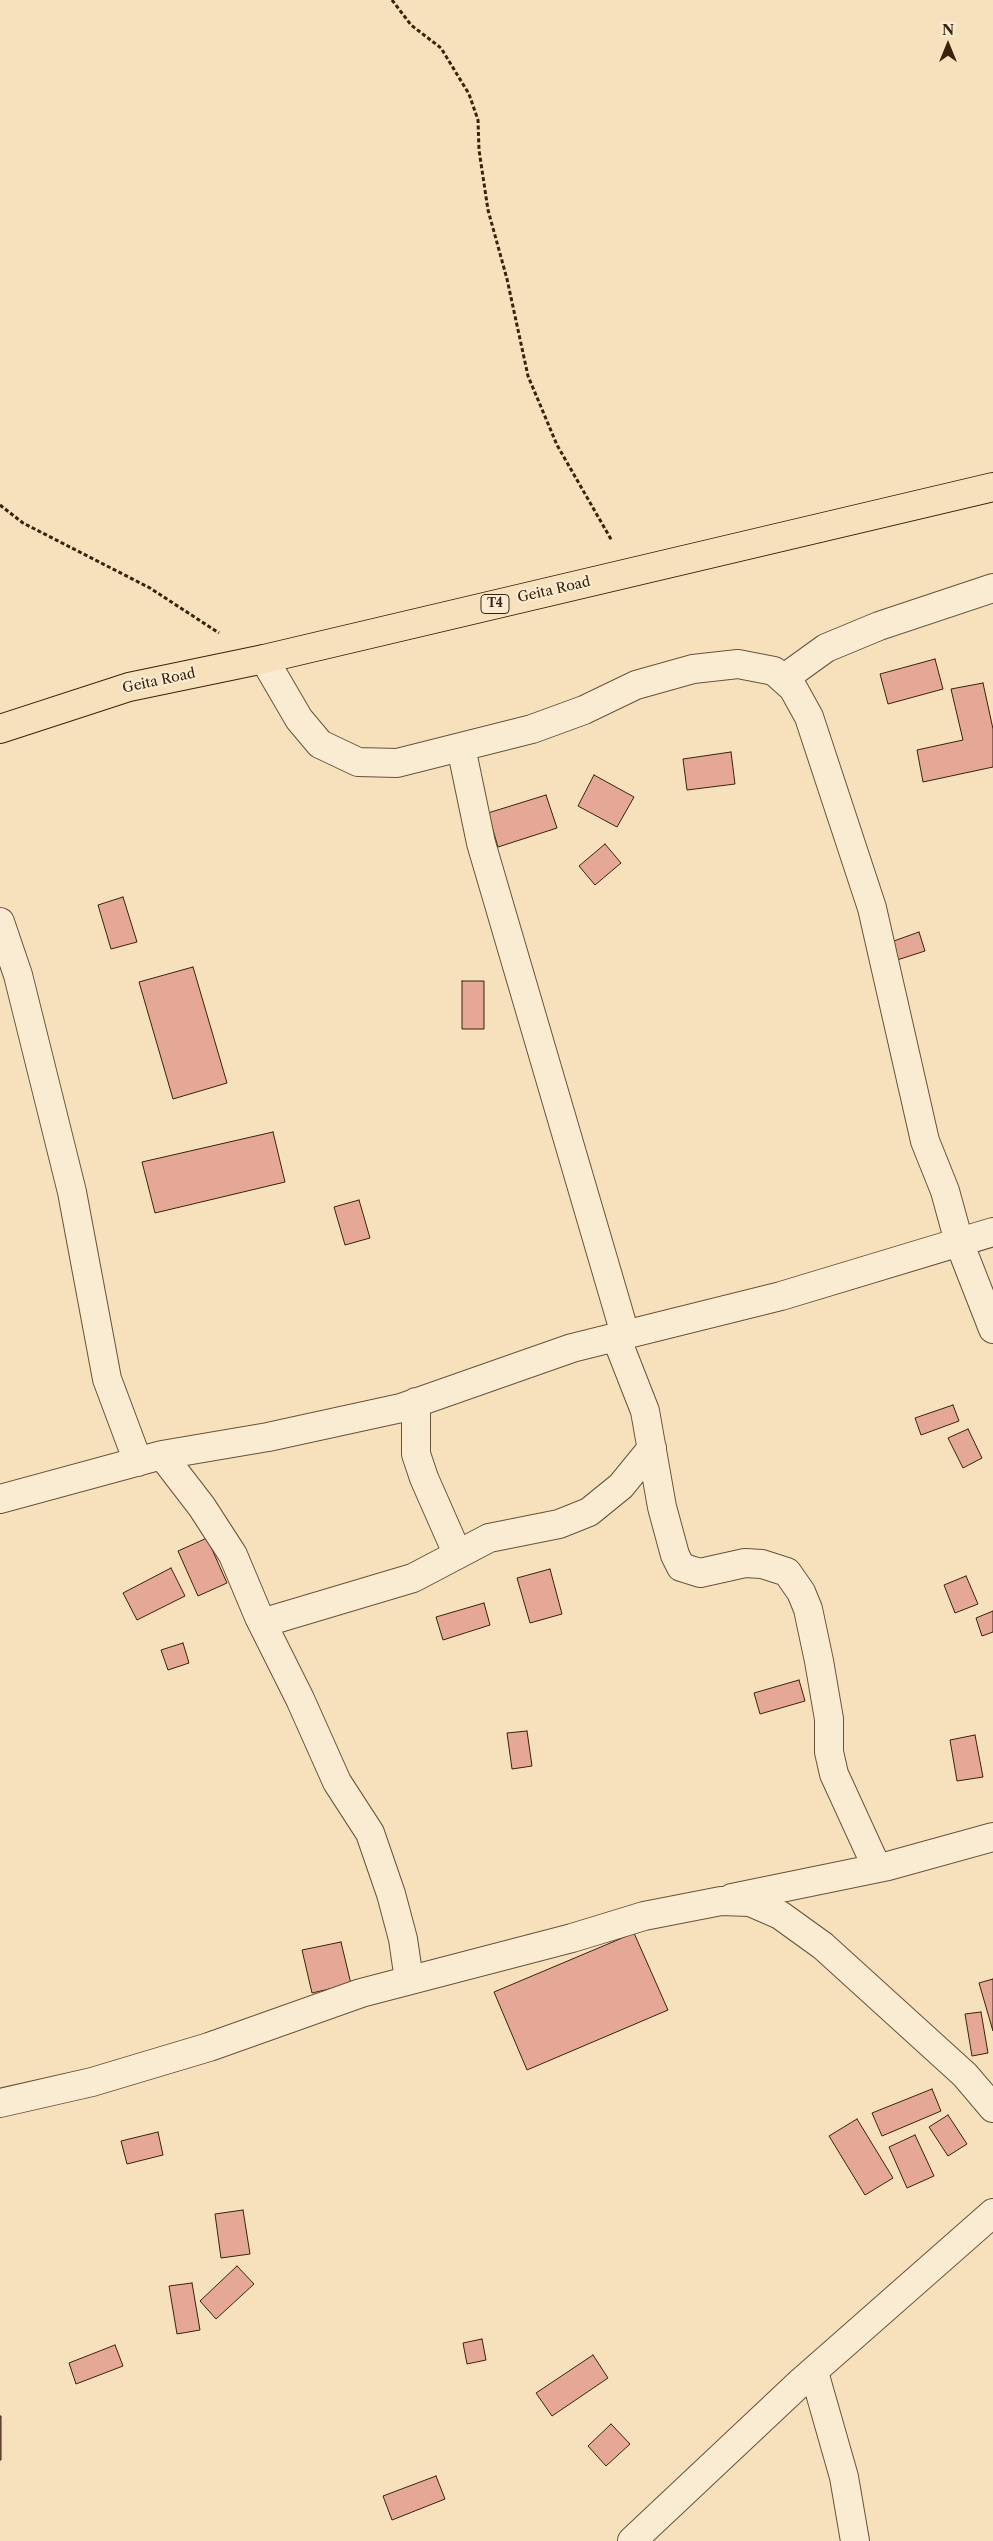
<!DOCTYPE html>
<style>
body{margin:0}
#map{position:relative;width:993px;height:2541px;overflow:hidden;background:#f7e1bc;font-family:"Libre Caslon Text",serif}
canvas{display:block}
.north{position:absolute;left:923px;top:20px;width:50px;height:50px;-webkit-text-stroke:4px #faecd3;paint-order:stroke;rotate:0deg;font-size:14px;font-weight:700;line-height:20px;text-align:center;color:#38220c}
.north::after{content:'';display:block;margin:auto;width:18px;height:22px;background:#38220c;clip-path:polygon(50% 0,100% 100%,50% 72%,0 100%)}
</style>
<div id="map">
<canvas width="993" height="2541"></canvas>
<div class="north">N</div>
</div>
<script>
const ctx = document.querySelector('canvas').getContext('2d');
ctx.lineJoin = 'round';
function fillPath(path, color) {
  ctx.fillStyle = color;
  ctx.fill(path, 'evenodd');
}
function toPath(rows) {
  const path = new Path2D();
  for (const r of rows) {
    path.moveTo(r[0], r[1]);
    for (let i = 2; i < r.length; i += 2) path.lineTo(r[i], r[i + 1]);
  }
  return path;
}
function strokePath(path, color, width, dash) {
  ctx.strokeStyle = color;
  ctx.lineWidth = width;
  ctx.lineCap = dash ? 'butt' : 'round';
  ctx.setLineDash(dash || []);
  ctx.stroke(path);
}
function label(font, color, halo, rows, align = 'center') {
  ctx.font = font + ' "Libre Caslon Text",serif';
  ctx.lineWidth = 4;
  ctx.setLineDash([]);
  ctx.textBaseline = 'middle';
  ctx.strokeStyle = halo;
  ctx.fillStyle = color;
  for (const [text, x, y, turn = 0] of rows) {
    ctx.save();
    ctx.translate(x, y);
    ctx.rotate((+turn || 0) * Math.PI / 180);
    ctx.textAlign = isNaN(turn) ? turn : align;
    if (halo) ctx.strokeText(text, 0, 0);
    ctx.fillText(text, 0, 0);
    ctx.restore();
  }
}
const building = toPath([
 [935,659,943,689,888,704,880,674,935,659],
 [983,683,993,729,993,767,923,782,917,750,963,740,951,689,983,683],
 [731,752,735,784,687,790,683,759,731,752],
 [594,775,634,797,617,827,578,806,594,775],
 [546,795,557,828,498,847,488,813,546,795],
 [605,844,621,863,595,885,579,866,605,844],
 [123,897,137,942,111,949,98,905,123,897],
 [919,932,925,951,897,960,891,942,919,932],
 [193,967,227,1083,173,1099,139,982,193,967],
 [462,981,484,981,484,1029,462,1029,462,981],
 [273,1132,285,1182,155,1213,142,1162,273,1132],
 [359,1200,370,1238,345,1245,334,1207,359,1200],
 [953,1405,959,1421,921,1435,915,1418,953,1405],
 [968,1429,982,1458,963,1468,948,1438,968,1429],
 [207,1538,227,1583,198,1596,178,1551,207,1538],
 [171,1568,185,1596,137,1620,123,1593,171,1568],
 [550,1569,562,1614,530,1623,517,1578,550,1569],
 [966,1576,978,1604,955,1613,944,1585,966,1576],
 [484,1603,490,1625,443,1640,436,1617,484,1603],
 [993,1611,993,1632,982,1636,976,1618,993,1611],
 [183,1643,189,1663,168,1670,161,1650,183,1643],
 [799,1680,805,1701,760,1714,754,1693,799,1680],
 [527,1731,532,1766,512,1769,507,1733,527,1731],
 [975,1735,983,1777,957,1781,950,1740,975,1735],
 [634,1933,668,2010,527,2070,494,1992,634,1933],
 [341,1942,351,1984,312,1993,302,1950,341,1942],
 [993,1979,993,2031,979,1983,993,1979],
 [981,2012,988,2053,972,2056,965,2014,981,2012],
 [932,2089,941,2111,882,2136,872,2113,932,2089],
 [948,2115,967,2144,948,2156,929,2127,948,2115],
 [857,2119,893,2178,865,2195,829,2136,857,2119],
 [158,2132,163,2155,127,2164,121,2141,158,2132],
 [915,2135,934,2176,907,2188,889,2147,915,2135],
 [243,2210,250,2254,221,2258,215,2214,243,2210],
 [237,2266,254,2284,216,2319,200,2301,237,2266],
 [192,2283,200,2330,177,2334,169,2286,192,2283],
 [482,2339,486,2360,467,2364,463,2343,482,2339],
 [115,2345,123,2366,76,2384,69,2363,115,2345],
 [593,2355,608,2378,552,2416,536,2393,593,2355],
 [0,2416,1,2416,1,2460,0,2460,0,2416],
 [611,2424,630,2444,606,2466,588,2446,611,2424],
 [436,2476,445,2499,392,2520,383,2496,436,2476]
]);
fillPath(building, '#e6a896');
strokePath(building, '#38220c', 1);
const minor = toPath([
 [264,659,299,719,320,744,358,762,397,763,532,729,584,710,636,685,693,669,738,664,774,671,793,688,809,717,872,908,925,1141,945,1191,959,1242,993,1329],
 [783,679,826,648,879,626,993,588],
 [461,747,481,843,625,1334],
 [0,922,18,975,72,1192,107,1379,138,1462],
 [616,1337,645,1411,662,1507,675,1555,681,1567,700,1573,745,1563,762,1564,787,1572,801,1592,808,1609,819,1661,829,1719,829,1752,834,1774,877,1868],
 [416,1402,416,1454,424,1478,457,1553],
 [162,1455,202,1507,233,1555,259,1617,300,1699,337,1782,370,1833,391,1894,403,1939,409,1980],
 [0,1499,162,1455,268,1437,401,1408,572,1348,781,1296,993,1232],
 [262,1623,413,1578,489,1538,559,1524,589,1512,621,1486,652,1448],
 [732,1898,888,1866,993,1837],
 [0,2103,92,2082,209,2047,361,1993,572,1938,644,1916,721,1901,750,1902,780,1915,823,1946,965,2075,993,2108],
 [814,2372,844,2477,855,2541]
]);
const tertiary = toPath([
 [632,2541,801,2382,993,2213]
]);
const trunk = toPath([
 [0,729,129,687,264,659,993,487]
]);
strokePath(minor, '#685238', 30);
strokePath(tertiary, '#685238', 30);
strokePath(trunk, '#38220c', 30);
strokePath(toPath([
 [392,0,411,25,441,48,469,94,478,120,479,150,488,210,507,279,528,376,557,445,612,541],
 [0,505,23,523,150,588,219,633]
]), '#38220c', 3, [4, 2.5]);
strokePath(minor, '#faecd3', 28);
strokePath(tertiary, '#faecd3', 28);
strokePath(trunk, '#f7e1bc', 28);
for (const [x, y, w] of [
 [495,604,28]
]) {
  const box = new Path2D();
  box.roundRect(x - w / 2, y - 9.5, w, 19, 4);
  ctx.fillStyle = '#faecd3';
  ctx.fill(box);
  strokePath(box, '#38220c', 1);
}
label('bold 12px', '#38220c', null, [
 ["T4",495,604]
]);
label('14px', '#38220c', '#faecd3', [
 ["Geita Road",554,590,-13],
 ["Geita Road",159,681,-12]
]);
</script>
